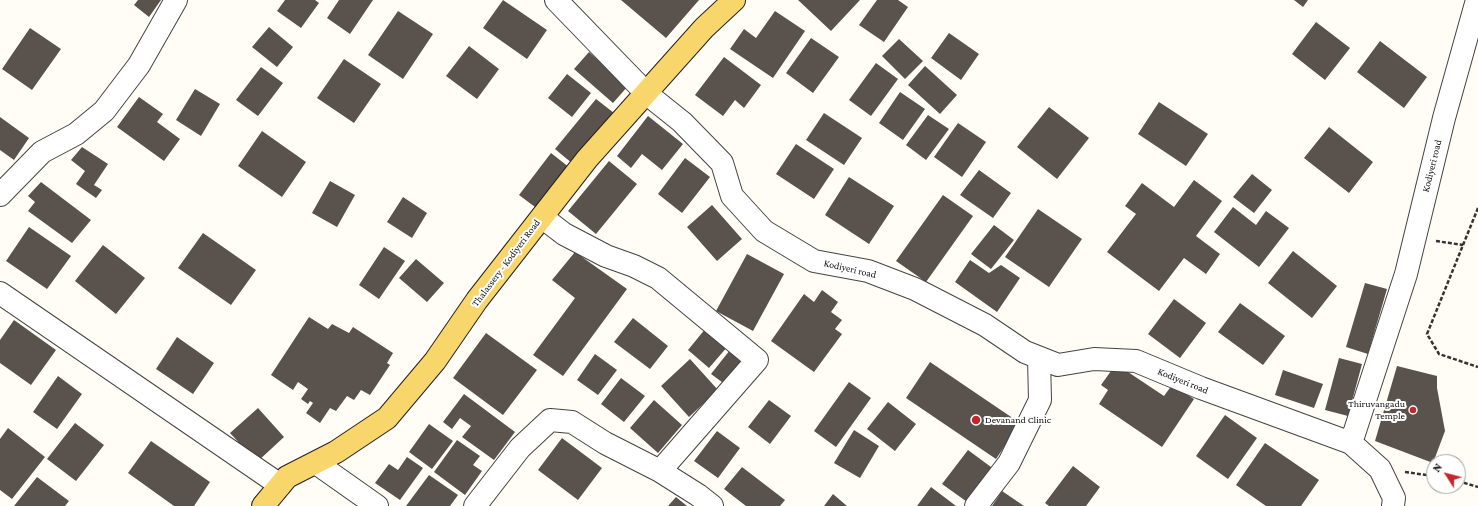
<!DOCTYPE html>
<style>
body{margin:0}
#map{position:relative;width:1478px;height:506px;overflow:hidden;background:#fffdf5;font-family:"Crimson Pro",serif}
canvas{display:block}
.north{position:absolute;left:1426px;top:454px;width:40px;height:40px;box-sizing:border-box;background:#fff;border:1px solid #a0a0a0;border-radius:50%;rotate:306deg;font-size:11px;font-weight:700;line-height:16px;text-align:center;color:#111}
.north::after{content:'';display:block;margin:auto;width:14px;height:18px;background:#c4262e;clip-path:polygon(50% 0,100% 100%,50% 72%,0 100%)}
</style>
<div id="map">
<canvas width="1478" height="506"></canvas>
<div class="north">N</div>
</div>
<script>
const ctx = document.querySelector('canvas').getContext('2d');
ctx.lineJoin = 'round';
function fillPath(path, color) {
  ctx.fillStyle = color;
  ctx.fill(path, 'evenodd');
}
function toPath(rows) {
  const path = new Path2D();
  for (const r of rows) {
    path.moveTo(r[0], r[1]);
    for (let i = 2; i < r.length; i += 2) path.lineTo(r[i], r[i + 1]);
  }
  return path;
}
function strokePath(path, color, width, dash) {
  ctx.strokeStyle = color;
  ctx.lineWidth = width;
  ctx.lineCap = dash ? 'butt' : 'round';
  ctx.setLineDash(dash || []);
  ctx.stroke(path);
}
function label(font, color, halo, rows, align = 'center') {
  ctx.font = font + ' "Crimson Pro",serif';
  ctx.lineWidth = 4;
  ctx.setLineDash([]);
  ctx.textBaseline = 'middle';
  ctx.strokeStyle = halo;
  ctx.fillStyle = color;
  for (const [text, x, y, turn = 0] of rows) {
    ctx.save();
    ctx.translate(x, y);
    ctx.rotate((+turn || 0) * Math.PI / 180);
    ctx.textAlign = isNaN(turn) ? turn : align;
    if (halo) ctx.strokeText(text, 0, 0);
    ctx.fillText(text, 0, 0);
    ctx.restore();
  }
}
fillPath(toPath([
 [138,0,161,0,149,17,134,5],
 [285,0,315,0,319,3,301,28,277,11],
 [339,0,373,0,350,34,327,18],
 [503,0,547,30,527,59,483,28],
 [621,0,699,0,666,38],
 [798,0,860,0,831,31],
 [877,0,898,0,908,7,884,42,859,25],
 [1294,0,1308,0,1303,7],
 [398,11,433,34,403,79,368,55],
 [775,11,805,31,773,78,730,49,744,29,756,38],
 [1316,22,1350,48,1325,80,1292,54],
 [269,27,293,47,277,67,252,47],
 [30,28,61,49,32,90,2,69],
 [949,33,979,54,961,80,931,58],
 [811,38,839,57,813,93,786,73],
 [899,39,923,61,905,79,882,56],
 [1380,41,1427,77,1404,108,1357,72],
 [469,46,499,69,477,99,446,76],
 [589,52,628,86,613,103,574,69],
 [724,57,761,85,744,108,735,100,723,116,695,95],
 [344,59,381,84,354,123,317,98],
 [876,63,898,79,871,116,849,100],
 [925,66,957,95,940,114,908,85],
 [261,67,283,83,258,116,236,100],
 [567,74,591,93,572,117,548,98],
 [195,89,220,104,201,136,176,120],
 [900,92,925,109,903,140,879,123],
 [139,97,163,114,157,122,180,139,164,161,117,127],
 [596,99,614,113,573,164,555,149],
 [1159,102,1208,134,1186,166,1138,134],
 [1049,107,1089,138,1057,179,1017,147],
 [824,113,862,138,844,165,806,140],
 [928,115,949,129,926,160,906,145],
 [648,116,683,144,662,170,642,154,631,168,617,156],
 [0,117,29,138,14,160,0,150],
 [958,123,986,142,962,177,934,157],
 [1329,127,1373,162,1349,193,1304,158],
 [262,131,306,162,282,197,238,166],
 [796,144,834,169,814,199,776,174],
 [82,147,108,164,94,185,102,190,96,198,76,184,85,171,71,160],
 [551,153,570,168,539,210,519,195],
 [685,158,710,177,682,213,658,194],
 [609,161,637,184,596,234,568,211],
 [979,170,1011,193,993,218,960,195],
 [1252,174,1272,190,1254,213,1233,197],
 [849,177,894,206,869,244,825,215],
 [1194,180,1222,201,1196,236,1220,254,1206,274,1184,258,1159,291,1107,252,1136,214,1125,206,1142,183,1174,207],
 [330,181,355,195,337,227,312,213],
 [41,182,91,220,72,243,28,211,35,202,28,196],
 [943,195,973,216,926,282,896,261],
 [403,197,427,213,412,238,387,222],
 [712,205,742,239,717,261,687,227],
 [1233,207,1256,225,1266,211,1289,228,1259,267,1214,232],
 [1038,209,1082,239,1049,287,1005,257],
 [994,225,1014,240,991,269,971,254],
 [29,227,71,256,47,289,6,261],
 [203,233,256,270,231,305,178,268],
 [103,245,145,278,116,314,75,281],
 [384,247,405,261,379,299,359,285],
 [1293,251,1337,286,1312,318,1268,283],
 [575,252,627,289,563,376,533,355,575,298,552,280],
 [747,254,784,274,753,331,716,311],
 [416,259,444,283,427,302,399,278],
 [970,260,989,273,1001,265,1020,278,997,312,955,282],
 [1365,283,1387,289,1368,354,1346,347],
 [822,290,838,302,831,312,842,320,835,329,842,334,814,372,771,341,804,294,814,302],
 [1174,299,1206,323,1180,358,1148,334],
 [1240,303,1285,336,1263,365,1218,332],
 [309,317,328,329,332,324,349,333,353,327,393,353,387,363,390,365,370,395,361,390,354,400,347,396,336,411,330,408,320,423,306,413,313,403,310,401,308,404,301,399,308,389,298,382,293,390,271,375],
 [633,318,668,346,650,369,614,342],
 [14,320,56,350,31,385,0,363,0,340],
 [706,328,728,346,709,368,688,350],
 [486,333,537,370,503,415,453,378],
 [177,337,214,363,193,394,156,369],
 [730,350,745,361,726,385,711,374],
 [595,354,617,370,598,395,577,380],
 [1339,358,1362,364,1348,416,1325,410],
 [690,359,718,390,689,417,661,386],
 [930,362,1020,423,996,459,906,398],
 [1116,364,1164,396,1172,385,1194,399,1162,447,1099,404,1108,390,1101,385],
 [1397,366,1437,376,1437,388,1445,431,1433,463,1375,441],
 [1283,370,1323,384,1314,408,1275,395],
 [58,376,82,394,57,429,33,412],
 [621,378,645,396,624,422,601,404],
 [849,382,871,398,836,447,814,431],
 [464,394,515,432,494,460,462,437,471,426,460,418,452,429,443,422],
 [654,400,682,425,658,453,630,428],
 [769,400,791,416,770,444,748,427],
 [888,402,916,424,895,451,867,429],
 [258,408,284,437,257,462,230,433],
 [1225,415,1257,438,1228,479,1196,456],
 [75,423,104,445,76,481,47,459],
 [429,424,453,441,432,469,409,452],
 [8,428,45,457,12,499,0,490,0,439],
 [854,430,879,446,860,478,834,463],
 [717,431,740,448,718,478,694,461],
 [562,438,602,468,578,500,538,470],
 [457,440,480,456,473,465,482,471,465,495,434,472],
 [151,441,210,482,194,506,174,506,128,473],
 [1265,443,1319,480,1301,506,1266,506,1236,485],
 [968,450,995,470,970,504,942,484],
 [407,457,423,468,400,500,375,483,389,464,398,470],
 [1073,466,1100,487,1086,506,1049,506,1045,503],
 [742,467,785,500,780,506,746,506,724,489],
 [429,475,458,495,450,506,406,506],
 [37,477,69,501,65,506,14,506],
 [931,487,956,506,917,506],
 [1002,491,1024,506,992,506],
 [833,494,847,506,824,506],
 [676,497,687,506,668,506]
]), '#5a524d');
const minor = toPath([
 [556,0,647,94,682,122,722,163,732,196,764,231,814,261,868,271,915,289,985,325,1025,352,1058,365,1094,359,1136,361,1201,388,1351,443,1406,274,1444,118,1477,0],
 [0,195,42,152,76,134,104,111,139,65,176,0],
 [542,217,564,234,606,256,634,266,658,278,757,360,660,471],
 [0,293,280,485],
 [1351,443,1380,469,1394,498,1393,506],
 [316,463,377,506],
 [475,506,520,448,550,420,572,422,605,443,660,471,698,495,712,506],
 [976,506,1009,463,1040,400,1039,358]
]);
const major = toPath([
 [263,506,287,477,336,452,387,418,435,361,477,300,587,159,704,28,734,0]
]);
strokePath(minor, '#444', 24);
strokePath(major, '#222', 24);
strokePath(toPath([
 [1478,208,1427,334,1439,354,1478,367],
 [1436,241,1463,245],
 [1405,472,1434,476],
 [1458,481,1478,487]
]), '#333', 2.5, [4, 2]);
strokePath(minor, '#fff', 22);
strokePath(major, '#f9d66b', 22);
for (const [x, y, r, color] of [
 [1413,410,4,"#c4262e"],
 [976,420,5,"#c4262e"]
]) {
  const dot = new Path2D();
  dot.arc(x, y, r, 0, 2 * Math.PI);
  ctx.fillStyle = color;
  ctx.fill(dot);
  strokePath(dot, '#fff', 1.5);
}
label('10px', '#111', '#fff', [
 ["Kodiyeri road",1432,166,-76],
 ["Thalassery - Kodiyeri Road",506,263,-53],
 ["Kodiyeri road",850,269,13],
 ["Kodiyeri road",1183,381,22]
]);
label('10px', '#111', '#fff', [
 ["Thiruvangadu",1405,404],
 ["Temple",1405,416],
 ["Devanand Clinic",985,420,"left"]
], 'right');
</script>
